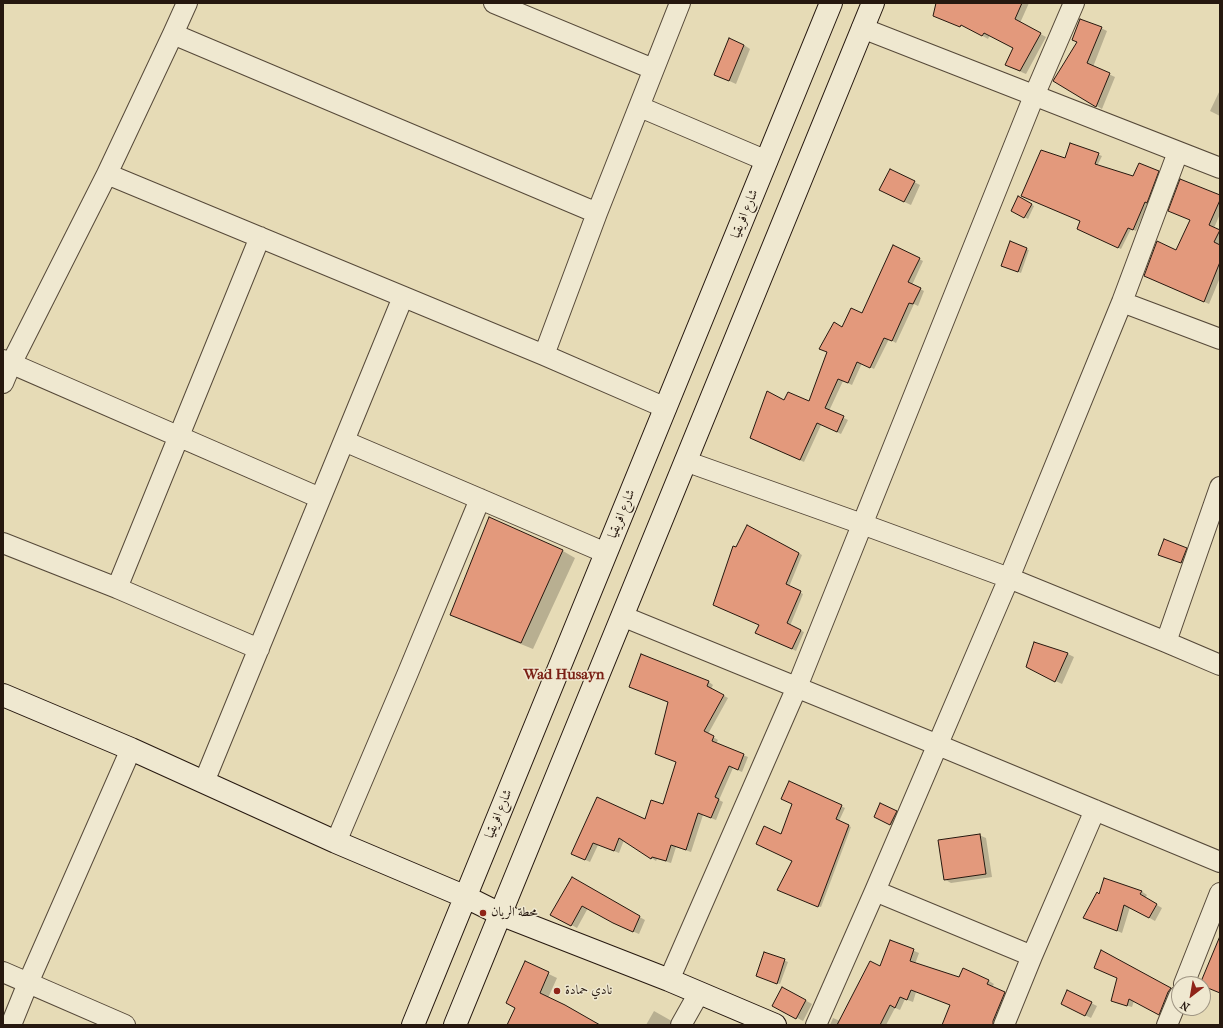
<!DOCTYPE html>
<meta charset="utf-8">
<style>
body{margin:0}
#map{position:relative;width:1223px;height:1028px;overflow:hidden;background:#e6dbb6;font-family:"IM FELL French Canon",serif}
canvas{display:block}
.frame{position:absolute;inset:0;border:4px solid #26180f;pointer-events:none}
.north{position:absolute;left:1171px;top:976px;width:40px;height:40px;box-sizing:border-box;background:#efe8d0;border:1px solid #9f9583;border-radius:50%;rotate:211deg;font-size:11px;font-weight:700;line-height:16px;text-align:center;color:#26180f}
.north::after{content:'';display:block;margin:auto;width:14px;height:18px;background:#8f2418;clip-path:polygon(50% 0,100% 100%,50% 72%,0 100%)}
</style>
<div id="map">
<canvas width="1223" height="1028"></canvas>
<div class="frame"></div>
<div class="north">N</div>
</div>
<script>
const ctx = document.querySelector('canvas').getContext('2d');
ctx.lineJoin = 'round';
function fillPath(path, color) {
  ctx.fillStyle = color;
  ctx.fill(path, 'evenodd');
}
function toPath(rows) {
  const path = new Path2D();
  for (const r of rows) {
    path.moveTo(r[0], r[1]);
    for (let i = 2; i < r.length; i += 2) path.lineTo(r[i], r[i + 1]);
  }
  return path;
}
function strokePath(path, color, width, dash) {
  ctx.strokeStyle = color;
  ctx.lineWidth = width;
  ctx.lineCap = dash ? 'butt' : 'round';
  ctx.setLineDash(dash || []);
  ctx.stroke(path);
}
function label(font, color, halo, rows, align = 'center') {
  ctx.font = font + ' "IM FELL French Canon",Amiri,serif';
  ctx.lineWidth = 3;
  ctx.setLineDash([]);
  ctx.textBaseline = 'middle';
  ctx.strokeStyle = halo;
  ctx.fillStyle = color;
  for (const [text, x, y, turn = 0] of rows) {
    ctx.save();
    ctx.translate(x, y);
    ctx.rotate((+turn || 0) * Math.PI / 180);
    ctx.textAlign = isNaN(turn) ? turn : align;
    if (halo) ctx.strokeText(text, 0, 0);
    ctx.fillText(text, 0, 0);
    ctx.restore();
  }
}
fillPath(toPath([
 [958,3,1029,3,1020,23,1046,37,1026,74,1012,68,1014,48,990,35,988,39,952,19],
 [1101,28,1107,31,1093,67,1115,77,1102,109,1054,81],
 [744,45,750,49,736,84,716,75],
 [1220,90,1220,116,1210,111],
 [1071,144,1102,156,1097,166,1133,177,1158,172,1161,173,1150,204,1148,203,1136,231,1131,229,1121,249,1080,230,1081,221,1065,160],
 [914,182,920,185,911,205,887,194],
 [1220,196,1220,214,1214,228,1220,231,1220,281,1219,280,1209,304,1150,278,1176,251,1191,220,1169,211],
 [1019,198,1034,206,1028,219,1012,210],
 [1026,249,1029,250,1021,273,1005,267],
 [919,259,923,261,912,285,924,291,918,306,914,304,896,343,889,339,874,369,862,363,852,385,843,381,829,411,848,420,841,434,821,425,804,462,755,440,785,401,809,402,843,329,862,314],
 [490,518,563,551,575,558,533,649,464,621,451,614],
 [747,527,802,555,789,587,803,594,790,626,804,632,796,651,760,634,760,625,714,605,737,548],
 [1186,549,1189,550,1184,564,1162,556],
 [1034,643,1068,654,1074,657,1062,684,1033,670],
 [642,656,709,682,713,685,711,689,728,698,708,734,718,740,716,744,748,757,742,772,733,768,719,800,723,802,716,820,703,815,691,852,676,847,671,863,657,859,656,861,624,840,619,853,598,845,590,862,577,856,598,798,645,821,664,806,677,762,661,756,669,703,630,687],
 [790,782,845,808,839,821,851,827,821,907,780,891,793,861,781,835,793,803],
 [896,812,899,813,893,826,878,818],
 [979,835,986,838,992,877,951,883,944,879],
 [572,879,645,920,639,934,620,926,588,908,577,928,552,914],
 [1141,891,1147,895,1145,898,1162,908,1155,921,1130,907,1122,933,1084,917],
 [891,941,919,953,915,964,959,978,963,970,989,981,994,984,992,987,1010,995,999,1022,986,1016,983,1025,943,1025,951,1005,916,992,913,1002,905,999,900,1010,895,1008,886,1025,830,1025,833,1018,840,1021,881,967],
 [1101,951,1175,991,1164,1017,1134,1001,1132,1007,1117,1003,1112,1001,1118,978],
 [765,953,788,962,780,984,760,977],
 [526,963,557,978,548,998,598,1025,508,1025,516,1008],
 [783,988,812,1004,803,1021,773,1005],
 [1091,1003,1097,1006,1091,1018,1068,1007],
 [654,1011,677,1024,677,1025,646,1025]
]), '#0003');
const building = toPath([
 [936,3,1022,3,1015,19,1041,33,1020,71,1005,65,1013,48,984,33,982,36,961,25,960,27,933,16,936,3],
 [1080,19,1102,27,1087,63,1110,73,1096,107,1053,81,1077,42,1072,40,1080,19],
 [729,38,744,45,729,81,714,75,729,38],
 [1070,143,1099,153,1095,164,1133,176,1139,163,1159,171,1147,203,1145,202,1133,230,1128,228,1118,248,1077,229,1080,221,1021,196,1041,150,1065,158,1070,143],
 [890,169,915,181,904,202,879,190,890,169],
 [1180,179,1220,195,1220,200,1209,225,1220,230,1214,242,1220,245,1220,262,1204,302,1144,276,1157,241,1176,250,1190,220,1168,211,1180,179],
 [1018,196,1032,204,1024,218,1011,211,1018,196],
 [1010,241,1027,248,1018,272,1001,266,1010,241],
 [893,245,920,258,908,282,921,288,913,304,909,303,892,341,884,338,870,368,857,362,848,383,838,379,825,408,844,416,837,432,817,423,800,460,750,438,767,391,784,400,788,392,809,401,827,352,819,349,834,322,842,327,851,308,862,313,893,245],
 [489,517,563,550,521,643,450,615,489,517],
 [747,525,799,553,786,584,801,591,787,623,801,630,792,649,755,633,759,625,713,605,733,546,736,547,747,525],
 [1164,539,1187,548,1181,563,1158,555,1164,539],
 [1034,642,1068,653,1055,682,1026,667,1034,642],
 [641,654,709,681,707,686,724,695,704,731,714,736,712,741,744,754,738,770,729,766,715,797,719,799,711,818,698,813,686,850,671,845,666,861,652,857,651,859,619,838,614,851,593,843,585,860,571,854,597,797,645,819,651,800,663,804,676,762,655,754,668,702,629,687,641,654],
 [789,781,842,805,836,819,849,825,818,907,777,890,792,861,756,844,764,826,781,834,792,804,781,799,789,781],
 [880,803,897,811,890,825,874,817,880,803],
 [980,834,986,874,944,880,938,840,980,834],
 [572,877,640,916,633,932,613,923,582,906,571,926,550,915,572,877],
 [1104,878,1142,891,1140,894,1157,904,1149,918,1124,905,1117,931,1083,918,1097,892,1099,894,1104,878],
 [1220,936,1220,993,1203,986,1203,984,1200,984,1220,936],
 [890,940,914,949,910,961,959,977,963,968,989,980,987,984,1005,992,993,1021,993,1025,942,1025,950,1005,911,990,907,1000,900,997,895,1008,890,1005,880,1025,837,1025,870,961,880,966,890,940],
 [1101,950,1171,988,1168,992,1159,1015,1129,999,1127,1006,1111,1001,1117,978,1094,968,1101,950],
 [764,952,785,959,777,984,756,976,764,952],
 [525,961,549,972,540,993,565,1005,600,1025,507,1025,515,1008,506,1003,525,961],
 [782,987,806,1000,796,1019,772,1006,782,987],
 [1067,990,1092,1002,1085,1016,1061,1004,1067,990]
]);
fillPath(building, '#e3997c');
strokePath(building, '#26180f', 1);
const street = toPath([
 [494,3,653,69],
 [862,28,1220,168],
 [173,34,597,213],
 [640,107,767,161],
 [107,174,544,355,666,408],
 [1122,302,1220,339],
 [544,355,597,213,680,3],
 [3,360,320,498],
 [3,383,11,364,107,174,173,34,187,3],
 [344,441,480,499,606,553],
 [685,461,862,524,1009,578,1166,642,1220,665],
 [3,543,117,588,259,649],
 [117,588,260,237],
 [622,616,938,745,1220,862],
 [1166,642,1220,487],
 [204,782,403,297],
 [336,842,407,675,480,499],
 [875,891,1032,956],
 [3,972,125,1025],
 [669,980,797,687,1034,96,1074,3],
 [1184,984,1220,893],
 [11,1025,28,983,131,749],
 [681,1025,699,993],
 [816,1025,875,891,1009,578,1122,302,1178,152],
 [1004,1025,1032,956,1095,810],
 [1167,1025,1179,996]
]);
const secondary = toPath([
 [3,695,131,749,336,842,466,897,500,914,669,980,775,1025],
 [413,1025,831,3],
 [455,1025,873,3]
]);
strokePath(street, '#564939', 22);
strokePath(secondary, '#26180f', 24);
strokePath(street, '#efe8d0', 20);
strokePath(secondary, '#efe8d0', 22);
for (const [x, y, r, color] of [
 [483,913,4,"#8f2418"],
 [557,991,4,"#8f2418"]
]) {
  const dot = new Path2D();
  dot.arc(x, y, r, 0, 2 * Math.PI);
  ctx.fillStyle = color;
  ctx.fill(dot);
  strokePath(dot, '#efe8d0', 1.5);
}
label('13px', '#26180f', '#efe8d0', [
 ["شارع افريقيا",745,214,-68],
 ["شارع افريقيا",622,514,-68],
 ["شارع افريقيا",499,814,-68]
]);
label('13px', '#26180f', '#efe8d0', [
 ["محطة الريان",491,913],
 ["نادي حمادة",565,991]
], 'left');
label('bold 15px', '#7a1f14', '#efe8d0', [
 ["Wad Husayn",564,675]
]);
</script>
